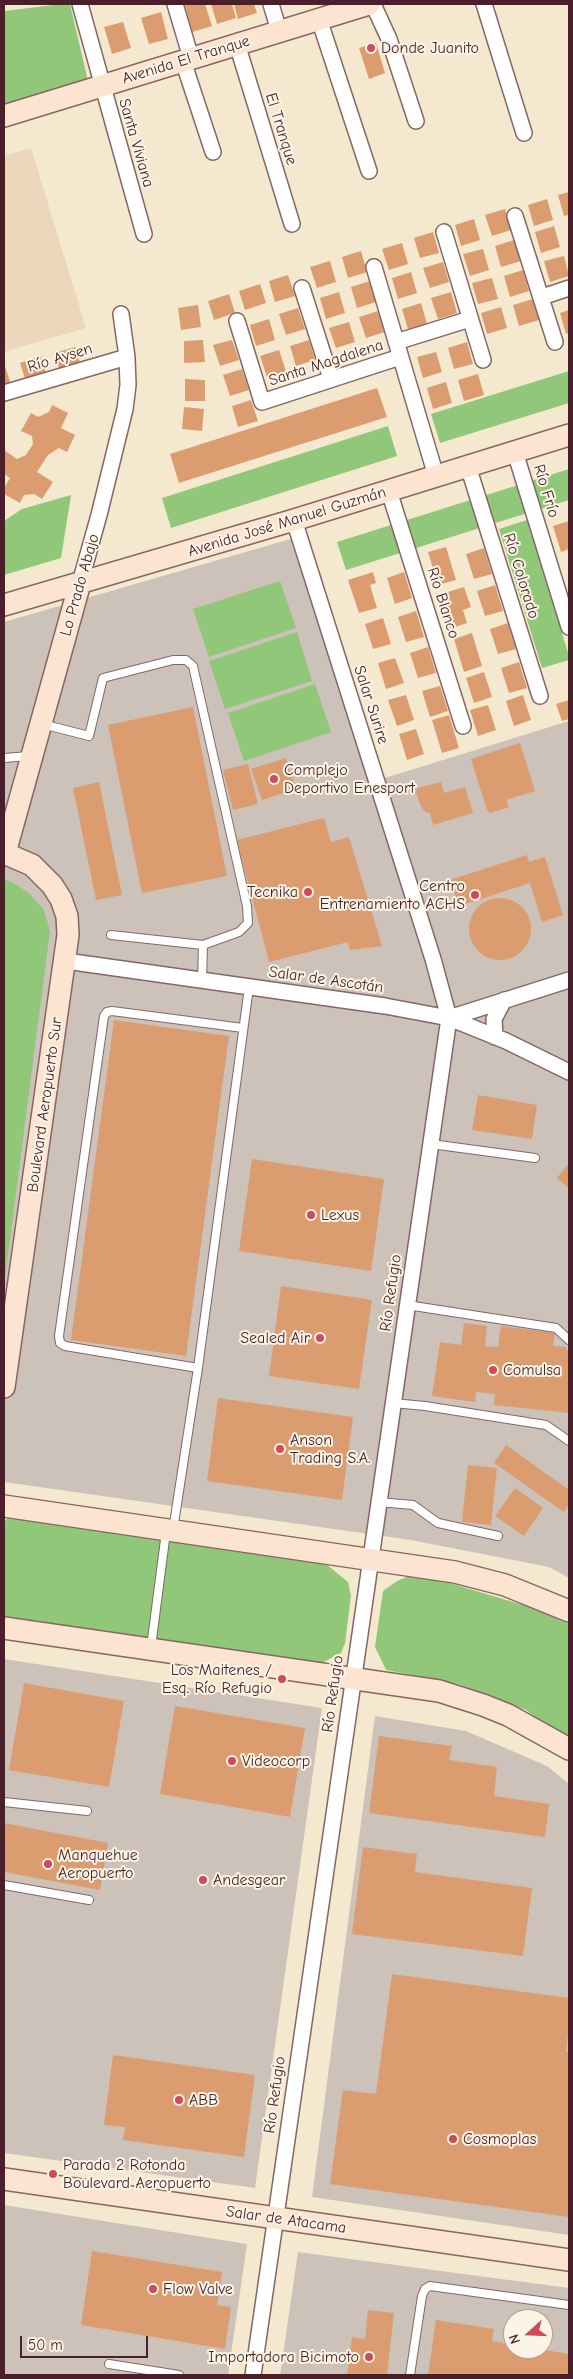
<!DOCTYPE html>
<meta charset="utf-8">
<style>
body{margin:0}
#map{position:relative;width:573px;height:2379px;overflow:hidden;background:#f4e9cf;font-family:"Comic Neue",sans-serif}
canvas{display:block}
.frame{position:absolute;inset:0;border:5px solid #4a1f2b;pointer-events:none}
.north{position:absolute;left:503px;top:2309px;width:50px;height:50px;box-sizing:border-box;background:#fcf5e5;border:1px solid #b59f9b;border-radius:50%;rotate:250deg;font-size:14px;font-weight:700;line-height:20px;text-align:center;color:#4a1f2b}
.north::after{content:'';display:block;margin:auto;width:18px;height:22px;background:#d1495b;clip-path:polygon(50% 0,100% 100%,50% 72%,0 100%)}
.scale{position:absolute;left:20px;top:2336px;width:128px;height:22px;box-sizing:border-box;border:2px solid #4a1f2b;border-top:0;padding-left:6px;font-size:15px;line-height:18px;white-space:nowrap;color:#4a1f2b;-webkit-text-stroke:4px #fcf5e5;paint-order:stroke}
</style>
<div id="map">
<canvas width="573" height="2379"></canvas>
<div class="frame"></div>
<div class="north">N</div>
<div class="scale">50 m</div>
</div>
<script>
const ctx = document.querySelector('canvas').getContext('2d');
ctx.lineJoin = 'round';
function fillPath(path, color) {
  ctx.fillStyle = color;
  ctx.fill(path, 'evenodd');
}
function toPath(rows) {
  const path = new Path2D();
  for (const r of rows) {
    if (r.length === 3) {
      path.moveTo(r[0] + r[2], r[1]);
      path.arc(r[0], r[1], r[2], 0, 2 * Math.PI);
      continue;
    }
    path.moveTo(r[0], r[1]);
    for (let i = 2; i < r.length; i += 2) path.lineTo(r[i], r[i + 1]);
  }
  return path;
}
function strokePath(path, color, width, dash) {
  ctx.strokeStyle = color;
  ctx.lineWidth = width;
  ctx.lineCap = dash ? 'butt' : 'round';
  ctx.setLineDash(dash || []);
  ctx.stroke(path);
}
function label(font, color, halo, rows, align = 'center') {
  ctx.font = font + ' "Comic Neue",sans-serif';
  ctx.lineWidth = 4;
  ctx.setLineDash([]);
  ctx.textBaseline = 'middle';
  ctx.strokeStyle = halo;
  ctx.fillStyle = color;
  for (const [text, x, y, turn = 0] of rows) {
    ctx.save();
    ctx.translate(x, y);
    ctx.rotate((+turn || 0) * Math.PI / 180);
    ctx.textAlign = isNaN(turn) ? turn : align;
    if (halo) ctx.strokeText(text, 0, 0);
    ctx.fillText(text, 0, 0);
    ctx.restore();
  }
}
fillPath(toPath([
 [31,148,86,328,4,352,4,156]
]), '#edd7bb');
fillPath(toPath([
 [294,538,372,782,569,721,569,1578,549,1567,411,1540,4,1482,4,622],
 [4,1659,322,1708,255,2188,4,2153],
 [375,1716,466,1731,547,1766,569,1784,569,2235,312,2197],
 [4,2205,247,2244,228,2375,4,2375],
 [298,2252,569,2288,569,2375,280,2375],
 [513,2319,543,2319,543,2349,513,2349]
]), '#ccc2b9');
fillPath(toPath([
 [62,4,70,4,88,81,4,106,4,11],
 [569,371,569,403,440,443,431,414],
 [388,426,397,456,171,528,162,498],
 [569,469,569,500,346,570,337,542],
 [71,495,61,558,4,575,4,521,22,509],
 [527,520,569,656,569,660,542,668,499,529],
 [280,581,296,628,209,657,193,609],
 [297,632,312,681,225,709,209,661],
 [315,684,331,732,244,761,228,713],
 [4,880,10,881,29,893,44,910,50,931,4,1286],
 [10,1517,326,1564,348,1582,351,1596,345,1643,341,1653,318,1665,4,1618,4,1521],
 [411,1575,433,1578,533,1608,569,1624,569,1741,526,1710,458,1684,386,1670,375,1647,383,1591,397,1581]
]), '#90c779');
fillPath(toPath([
 [189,4,205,4,212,26,192,32,185,5],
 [211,4,232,4,236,18,217,24],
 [234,4,254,4,257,13,238,19],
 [161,12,168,39,149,44,141,18],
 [123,22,131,48,112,54,104,27],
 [376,43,385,73,369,79,359,48],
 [569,192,569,215,564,216,558,195],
 [547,199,553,220,534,226,528,205],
 [505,209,511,230,492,236,485,215],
 [474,219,480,240,461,246,455,225],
 [554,226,560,247,541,253,535,232],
 [433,232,439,253,420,258,414,238],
 [514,240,521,261,501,267,495,246],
 [402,243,408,264,389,270,382,249],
 [483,249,489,270,470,276,463,254],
 [361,251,367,272,348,278,342,257],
 [564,256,569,276,550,282,544,261],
 [330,261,336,282,317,288,310,267],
 [443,262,449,282,430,288,423,268],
 [523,270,529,291,510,297,504,276],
 [411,272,417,293,398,299,392,278],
 [288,275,295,296,275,302,269,281],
 [492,278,498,299,478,304,472,283],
 [370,281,376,302,357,308,351,287],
 [260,284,266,303,245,310,239,291],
 [339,292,345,313,326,319,320,298],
 [451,292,457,313,438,319,431,298],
 [229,294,235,313,214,320,208,301],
 [533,299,539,320,519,326,513,305],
 [421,303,427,324,408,329,402,309],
 [198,305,201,327,181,330,178,308],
 [501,307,507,328,487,334,481,313],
 [298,308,305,329,286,335,279,314],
 [569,310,569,333,566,334,560,313],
 [378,311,385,332,366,338,359,317],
 [269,319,275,340,256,346,250,325],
 [349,322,355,342,336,348,329,328],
 [203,340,205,362,184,363,184,341],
 [232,340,239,360,220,366,213,345],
 [309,340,315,360,296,366,290,346],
 [467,342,473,364,454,369,448,348],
 [75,347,81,366,60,372,55,353],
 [279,350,286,371,267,377,260,356],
 [436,352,442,372,423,378,417,357],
 [41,356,47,376,26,382,20,363],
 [4,366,5,366,11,385,4,387],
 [242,369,249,390,230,396,223,375],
 [478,374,484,395,464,401,458,380],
 [185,379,205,380,205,401,185,401],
 [446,382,452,403,433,409,427,388],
 [377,388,387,417,179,483,170,454],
 [251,400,258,421,238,427,232,406],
 [52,405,68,413,61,428,75,435,67,452,59,448,48,455,37,472,53,482,42,499,34,494,24,495,20,503,4,494,4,488,10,478,4,474,4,450,17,459,26,455,33,444,32,436,21,431,31,413,38,417,49,412],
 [184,407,204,409,202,431,182,429],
 [569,521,569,549,561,552,553,526],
 [446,547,456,580,438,585,428,552],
 [484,548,492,574,474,579,466,554],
 [373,572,376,583,370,585,377,608,359,613,348,580],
 [404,572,412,598,395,604,387,578],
 [495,585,503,611,485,616,477,591],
 [464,587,471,607,463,610,467,623,449,629,438,595],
 [416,611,424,637,406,642,398,617],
 [383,618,391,644,373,649,365,624],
 [508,623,516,649,498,654,490,629],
 [472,633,482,666,464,672,454,639],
 [428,647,436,673,418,678,410,653],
 [395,658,404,683,386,689,378,663],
 [519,662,527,688,509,693,501,668],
 [484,672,492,697,474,703,466,678],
 [440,686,448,711,430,717,422,691],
 [406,695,414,720,397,726,388,700],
 [523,695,531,720,514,726,506,701],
 [569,700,569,719,562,721,556,704],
 [488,705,496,730,478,736,470,710],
 [193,707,227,876,142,893,108,725],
 [449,715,459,748,442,753,432,720],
 [416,729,424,754,407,760,399,734],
 [520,743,535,791,506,800,509,807,490,813,487,810,471,759],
 [286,758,296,789,262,800,251,769],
 [248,764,258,804,233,810,223,770],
 [99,782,122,895,96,900,73,788],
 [441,782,444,793,465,787,473,813,433,825,430,813,425,812,420,804,416,792,417,788],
 [324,818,331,842,349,837,382,946,350,950,348,942,269,962,237,840],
 [527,855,529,862,545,857,563,915,542,922,530,883,459,906,450,880],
 [500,929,31],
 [114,1020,229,1036,186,1356,71,1340],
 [478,1095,537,1105,532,1139,472,1130],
 [252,1159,384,1179,371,1271,239,1251],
 [569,1163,569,1188,557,1178],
 [281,1286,372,1300,359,1389,269,1376],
 [464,1323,487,1326,485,1346,498,1347,501,1326,555,1333,553,1346,566,1347,566,1350,569,1351,569,1413,494,1405,495,1394,476,1392,475,1402,432,1396,440,1342,461,1345],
 [218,1398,353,1417,342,1500,207,1481],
 [506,1445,569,1490,569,1504,564,1512,494,1463],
 [468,1465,497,1468,491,1525,462,1522],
 [515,1488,543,1508,524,1536,495,1516],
 [24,1683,124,1701,109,1787,9,1770],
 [175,1706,305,1728,290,1817,160,1794],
 [379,1736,452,1746,449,1760,497,1767,494,1796,549,1804,545,1837,369,1813],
 [4,1823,108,1843,100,1890,4,1872],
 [363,1847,417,1854,415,1872,532,1888,523,1956,352,1934],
 [392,1974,569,1998,569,2025,566,2052,569,2052,569,2217,330,2184,343,2090,376,2094],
 [113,2055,255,2075,244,2157,123,2140,125,2127,104,2125],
 [92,2251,222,2272,217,2305,231,2307,225,2349,81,2325],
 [368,2310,394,2313,387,2375,347,2375,352,2337,365,2339],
 [436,2320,494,2329,492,2341,513,2345,513,2349,539,2349,569,2354,569,2375,428,2375]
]), '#db9d70');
const lane = toPath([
 [42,724,89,736,103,678,173,660,186,660,193,666,247,906,248,923,239,932,203,945,202,980],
 [4,758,29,756],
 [111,935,203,945],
 [431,1144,535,1158],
 [407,1305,556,1328,569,1340],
 [198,1368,65,1346,60,1343,59,1336,104,1016,107,1012,112,1011,243,1028],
 [393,1403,425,1406,546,1425,569,1441],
 [378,1502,413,1505,438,1523,498,1536],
 [173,1530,198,1368,249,987],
 [151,1647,166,1532],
 [4,1802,87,1811],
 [4,1885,89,1900],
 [109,2364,179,2375],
 [410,2375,422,2296,425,2289,430,2286,569,2305]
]);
const street = toPath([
 [80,4,144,234],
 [175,4,191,58],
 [271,4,279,31],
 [373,4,389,39,416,121],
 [484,4,524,133],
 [319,19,369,171],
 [237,44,292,224],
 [183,61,213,152],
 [515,216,555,342],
 [444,232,483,360],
 [374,267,436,476],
 [302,288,331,379],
 [542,297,569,288],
 [237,321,262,402,400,357],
 [396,342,470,319],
 [4,393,127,357],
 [515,452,569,627],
 [468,466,540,696],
 [389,491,463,726],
 [80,583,99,515,125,409,128,385,127,357,121,314],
 [66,961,385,1006,449,1018,506,1041,569,1072],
 [449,1018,569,980],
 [495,1037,494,1019,504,1000],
 [253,2375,449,1018,433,959,294,520]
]);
const secondary = toPath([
 [4,116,369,4],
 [4,605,294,520,569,435],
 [4,853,32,865,52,885,61,899,67,916,68,935,4,1387],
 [5,853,80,583],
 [4,1506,455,1572,505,1585,569,1611],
 [4,1628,439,1691,483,1705,508,1715,569,1749],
 [4,2179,569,2260]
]);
strokePath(lane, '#866664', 10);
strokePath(street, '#866664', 18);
strokePath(secondary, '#866664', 24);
strokePath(lane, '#fff', 8);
strokePath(street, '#fff', 15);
strokePath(secondary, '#fde4d0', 21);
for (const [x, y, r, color] of [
 [371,48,5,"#d1495b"],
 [274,779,5,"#d1495b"],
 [308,892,5,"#d1495b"],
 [475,895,5,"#d1495b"],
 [311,1215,5,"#d1495b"],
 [320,1338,5,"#d1495b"],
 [493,1370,5,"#d1495b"],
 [280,1449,5,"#d1495b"],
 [282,1679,5,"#d1495b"],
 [232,1761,5,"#d1495b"],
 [48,1864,5,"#d1495b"],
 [203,1880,5,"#d1495b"],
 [179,2100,5,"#d1495b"],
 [453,2139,5,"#d1495b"],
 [53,2174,5,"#d1495b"],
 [153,2289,5,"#d1495b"],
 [369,2357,5,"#d1495b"]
]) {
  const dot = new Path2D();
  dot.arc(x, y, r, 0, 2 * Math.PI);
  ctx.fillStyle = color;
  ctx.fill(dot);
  strokePath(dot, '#fcf5e5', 2);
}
label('16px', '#4a1f2b', '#fcf5e5', [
 ["Donde Juanito",381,48],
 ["Complejo",284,770],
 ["Deportivo Enesport",284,788],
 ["Centro",465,886,"right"],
 ["Entrenamiento ACHS",465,904,"right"],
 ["Tecnika",298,892,"right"],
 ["Lexus",321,1215],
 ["Sealed Air",310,1338,"right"],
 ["Comulsa",503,1370],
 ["Anson",290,1440],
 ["Trading S.A.",290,1458],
 ["Los Maitenes /",272,1670,"right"],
 ["Esq. Río Refugio",272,1688,"right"],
 ["Videocorp",242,1761],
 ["Manquehue",58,1855],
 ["Aeropuerto",58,1873],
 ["Andesgear",213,1880],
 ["ABB",189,2100],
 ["Cosmoplas",463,2139],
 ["Parada 2 Rotonda",63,2165],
 ["Boulevard Aeropuerto",63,2183],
 ["Flow Valve",163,2289],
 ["Importadora Bicimoto",359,2357,"right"]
], 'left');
label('16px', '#4a1f2b', '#fcf5e5', [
 ["Avenida El Tranque",186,60,-17],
 ["El Tranque",281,129,73],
 ["Santa Viviana",136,143,74],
 ["Río Aysen",60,358,-17],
 ["Santa Magdalena",326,363,-18],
 ["Río Frío",546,491,73],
 ["Avenida José Manuel Guzmán",287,522,-17],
 ["Río Colorado",521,576,73],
 ["Lo Prado Abajo",80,585,-74],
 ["Río Blanco",443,603,72],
 ["Salar Surire",371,705,72],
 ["Salar de Ascotán",326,980,8],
 ["Boulevard Aeropuerto Sur",45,1105,-82],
 ["Río Refugio",391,1293,-82],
 ["Río Refugio",333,1694,-82],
 ["Río Refugio",275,2095,-82],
 ["Salar de Atacama",286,2220,8]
]);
</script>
